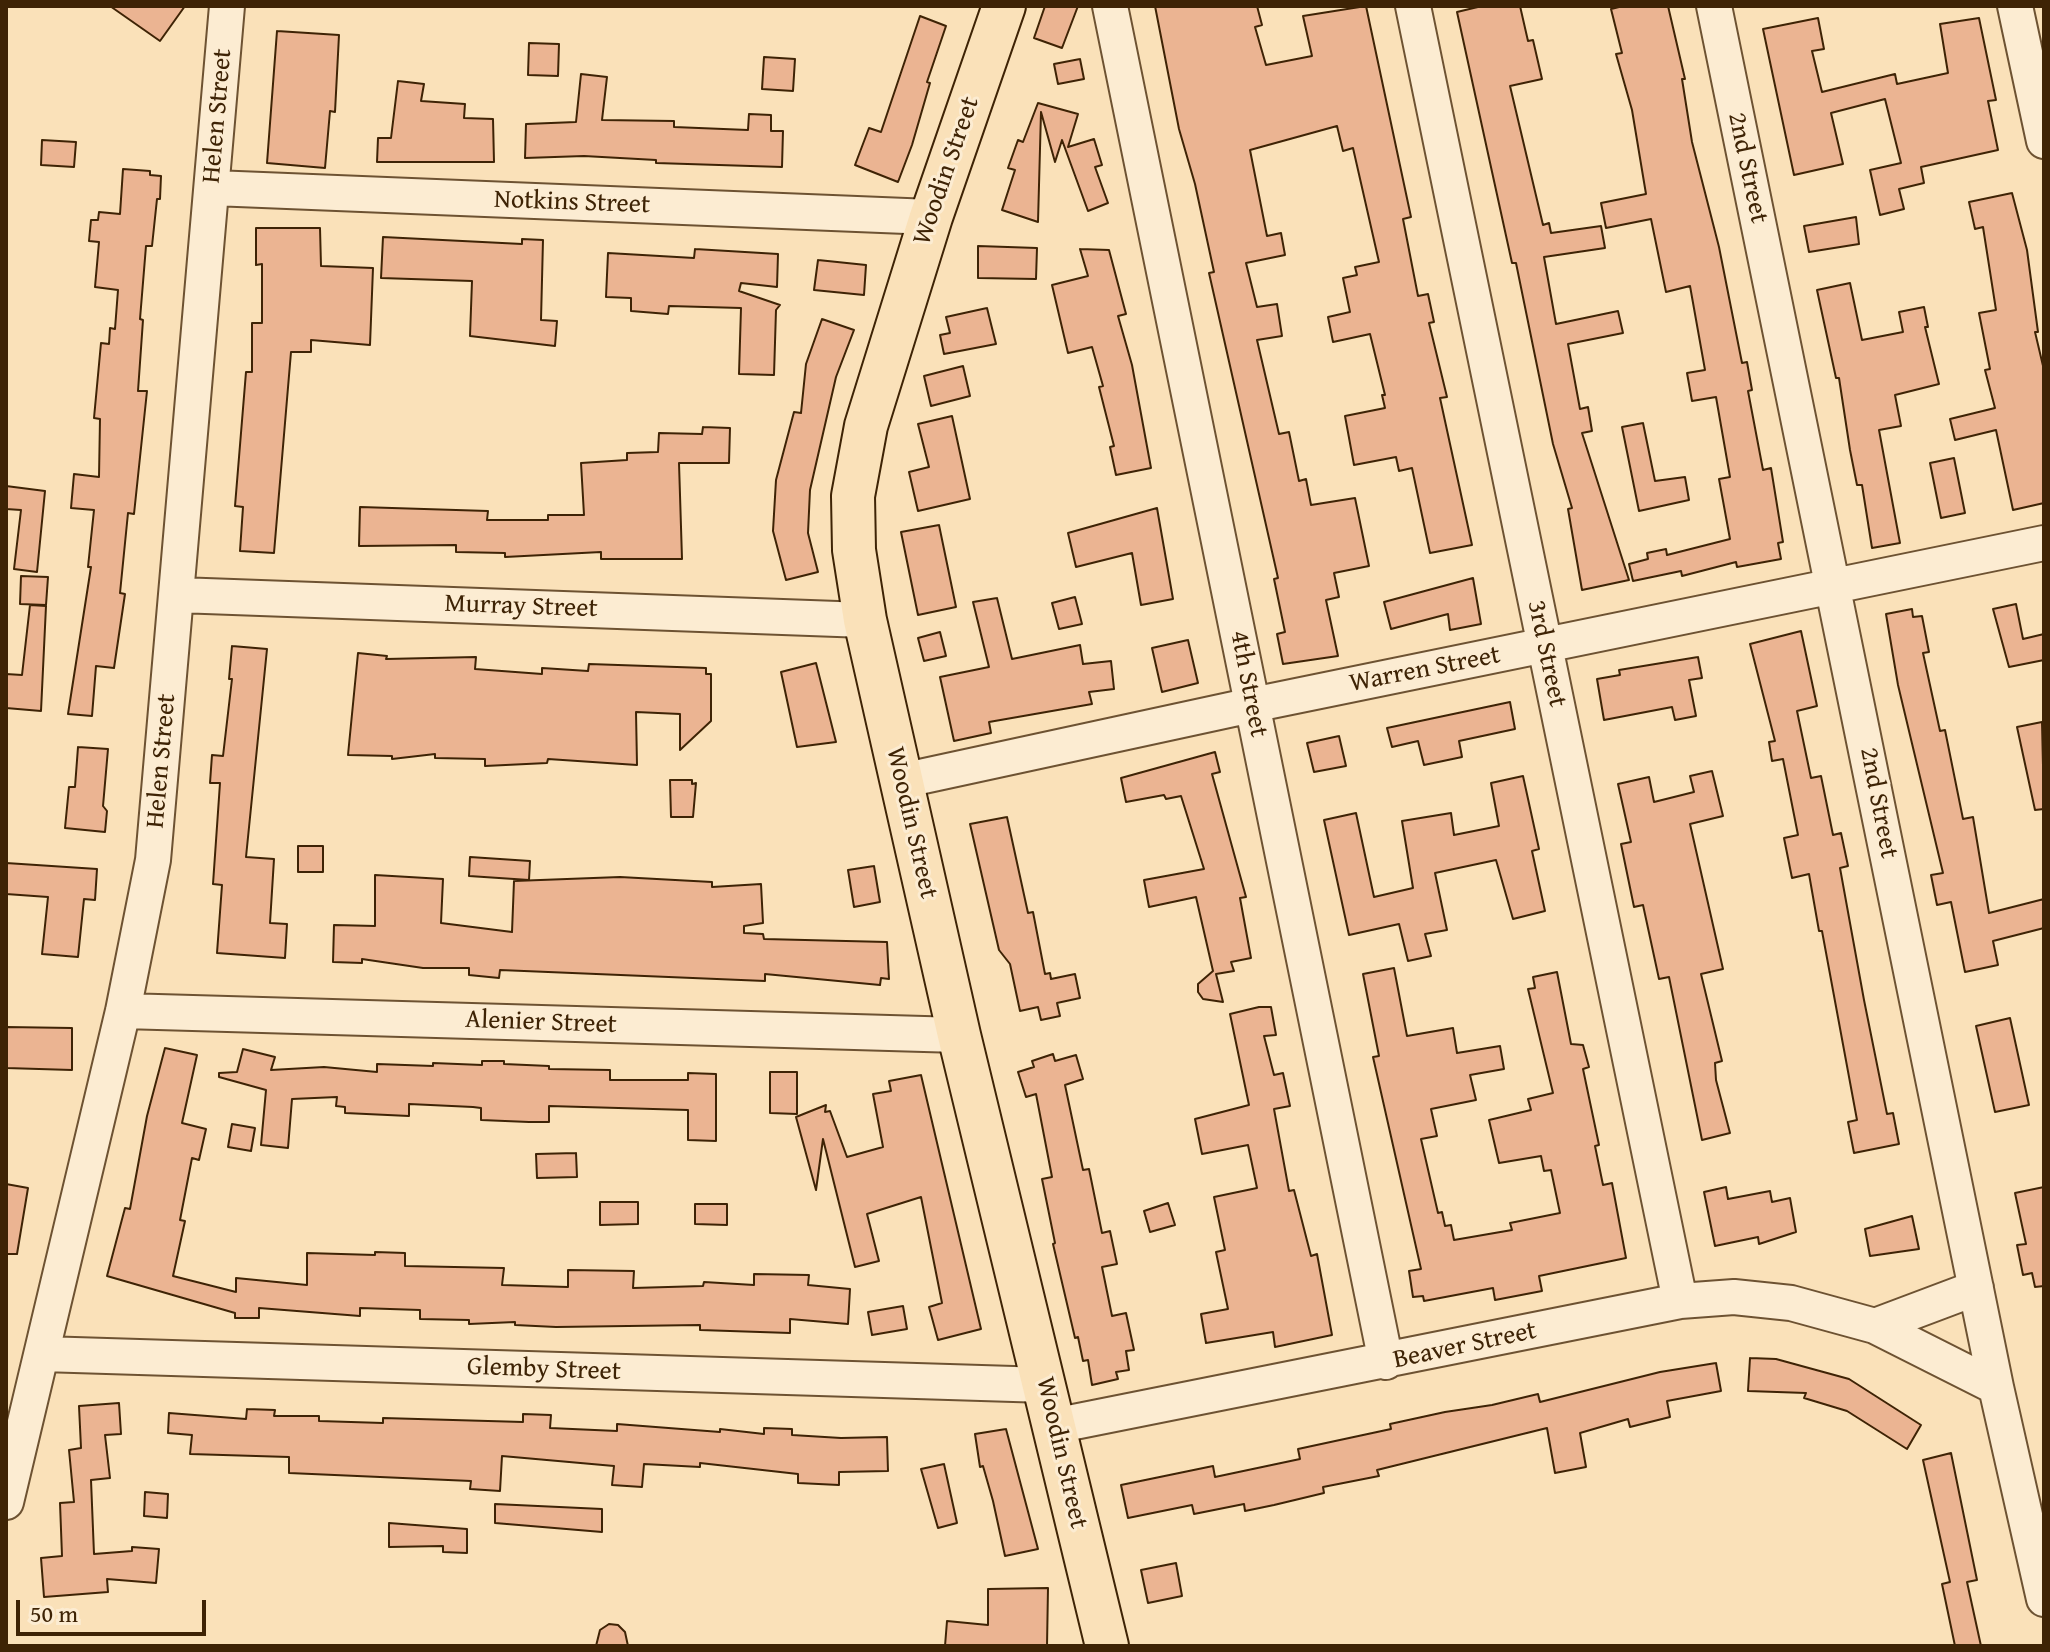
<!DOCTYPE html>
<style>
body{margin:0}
#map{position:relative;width:2050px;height:1652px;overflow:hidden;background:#fae1b9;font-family:"Gentium Book Plus",serif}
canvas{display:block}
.frame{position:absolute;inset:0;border:8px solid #3e2305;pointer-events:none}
.scale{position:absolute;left:16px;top:1600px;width:190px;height:36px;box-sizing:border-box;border:4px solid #3e2305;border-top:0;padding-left:10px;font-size:24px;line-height:28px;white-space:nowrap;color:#3e2305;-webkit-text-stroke:6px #fcecd2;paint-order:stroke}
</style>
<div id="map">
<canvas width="2050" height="1652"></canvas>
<div class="frame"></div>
<div class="scale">50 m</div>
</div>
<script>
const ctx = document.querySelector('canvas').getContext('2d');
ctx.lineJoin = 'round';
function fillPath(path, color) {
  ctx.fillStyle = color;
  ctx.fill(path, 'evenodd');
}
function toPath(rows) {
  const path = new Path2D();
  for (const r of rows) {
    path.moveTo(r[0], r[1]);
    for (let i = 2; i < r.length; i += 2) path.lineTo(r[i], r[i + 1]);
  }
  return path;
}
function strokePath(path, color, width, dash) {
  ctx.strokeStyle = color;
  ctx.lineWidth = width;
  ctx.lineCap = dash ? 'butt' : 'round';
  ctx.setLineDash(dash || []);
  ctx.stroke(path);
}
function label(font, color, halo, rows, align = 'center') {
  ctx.font = font + ' "Gentium Book Plus",serif';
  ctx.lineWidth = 6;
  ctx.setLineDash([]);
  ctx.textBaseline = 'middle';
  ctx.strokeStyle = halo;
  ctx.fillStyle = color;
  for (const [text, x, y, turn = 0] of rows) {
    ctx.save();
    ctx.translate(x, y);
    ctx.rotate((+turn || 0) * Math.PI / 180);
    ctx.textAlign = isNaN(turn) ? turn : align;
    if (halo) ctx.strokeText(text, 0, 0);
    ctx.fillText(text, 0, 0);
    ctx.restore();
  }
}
const building = toPath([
 [110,6,185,6,160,41,110,6],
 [1045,6,1078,6,1062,48,1034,38,1045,6],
 [1155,6,1257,6,1262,25,1255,27,1266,65,1312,56,1303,16,1366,6,1411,217,1403,219,1418,296,1428,294,1434,322,1429,323,1447,397,1440,398,1472,545,1430,553,1412,468,1399,471,1396,457,1354,465,1345,416,1385,408,1382,395,1385,395,1370,334,1333,342,1328,317,1350,312,1343,278,1357,275,1355,267,1379,262,1353,148,1343,151,1337,126,1250,150,1267,236,1281,233,1285,255,1246,263,1257,307,1277,304,1282,336,1257,340,1279,434,1289,432,1299,481,1306,479,1311,505,1355,498,1369,566,1334,573,1339,597,1326,600,1338,656,1283,664,1277,634,1285,632,1274,579,1278,578,1209,273,1214,272,1195,184,1179,129,1155,6],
 [1482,6,1520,6,1528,41,1533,40,1542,79,1510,86,1543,225,1549,223,1551,233,1601,226,1605,248,1544,257,1556,324,1618,311,1623,333,1568,344,1580,409,1588,407,1592,431,1582,433,1629,580,1582,590,1568,509,1572,508,1553,444,1516,263,1512,263,1457,12,1482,6],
 [1623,6,1668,6,1685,79,1682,79,1692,142,1719,247,1742,363,1747,362,1752,390,1748,391,1763,470,1771,468,1783,542,1778,543,1781,559,1737,567,1736,562,1682,576,1681,571,1633,581,1629,564,1648,559,1647,553,1666,549,1667,555,1730,539,1719,479,1730,477,1716,397,1692,401,1687,373,1705,370,1690,286,1666,292,1651,219,1606,228,1601,203,1646,194,1632,110,1616,54,1622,53,1611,9,1623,6],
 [920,16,946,26,927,82,930,83,912,145,898,182,855,165,869,128,881,132,920,16],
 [1818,18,1824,49,1812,51,1822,92,1895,74,1897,84,1948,73,1940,24,1979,18,1996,100,1988,101,1998,150,1921,167,1924,183,1899,189,1904,209,1880,215,1870,170,1901,163,1885,99,1831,113,1843,164,1794,175,1763,29,1818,18],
 [277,31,339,35,335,112,330,111,325,168,267,163,277,31],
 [529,43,559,44,558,76,528,75,529,43],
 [764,57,795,59,793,91,762,89,764,57],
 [1080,59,1084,79,1058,84,1054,64,1080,59],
 [581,74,607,77,602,120,674,121,674,127,748,130,749,114,771,115,771,131,783,131,782,167,656,163,656,160,584,156,525,158,526,124,576,122,581,74],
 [398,81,424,84,421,101,465,104,464,118,493,119,494,162,377,162,378,138,391,138,398,81],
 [1038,103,1078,114,1068,147,1094,139,1102,165,1095,167,1108,203,1088,211,1062,140,1055,162,1041,112,1038,222,1002,210,1015,170,1008,168,1018,140,1023,142,1038,103],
 [42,140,76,142,74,167,41,165,42,140],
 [123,169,150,171,150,175,161,176,160,199,157,199,152,246,146,246,140,319,143,320,138,391,147,391,134,514,128,513,120,593,125,594,114,668,96,666,92,716,68,714,91,567,88,567,94,510,71,508,74,474,99,477,100,419,94,418,101,343,109,344,110,328,115,329,118,290,95,287,99,242,89,241,91,220,98,220,99,212,120,214,123,169],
 [2012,193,2027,250,2038,332,2035,332,2044,370,2044,503,2013,510,1996,430,1955,440,1950,419,1995,408,1985,370,1990,369,1979,313,1996,310,1983,227,1975,229,1969,202,2012,193],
 [1856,217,1859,244,1809,252,1804,226,1856,217],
 [256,228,320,228,321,266,373,268,370,345,311,340,311,352,291,352,274,553,240,551,243,507,235,506,246,372,252,372,252,323,262,323,262,264,256,265,256,228],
 [383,237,522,244,522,239,543,240,541,320,557,321,555,346,470,336,472,281,381,278,383,237],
 [978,246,1037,248,1036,279,978,278,978,246],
 [695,249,778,254,777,287,741,283,739,291,780,305,776,310,774,375,739,374,741,308,669,306,668,314,631,311,631,298,606,297,608,253,694,258,695,249],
 [1080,249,1109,250,1126,314,1118,316,1132,365,1151,468,1116,475,1110,447,1114,446,1099,387,1103,386,1092,347,1068,353,1052,285,1088,276,1080,249],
 [818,260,866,265,864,295,814,290,818,260],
 [1850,283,1862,340,1903,332,1899,312,1924,307,1928,327,1925,327,1939,384,1895,395,1901,426,1879,430,1900,543,1872,548,1862,485,1857,485,1850,450,1839,378,1836,378,1817,290,1850,283],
 [987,308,996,344,944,354,940,335,950,333,946,317,987,308],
 [822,319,854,330,836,377,810,490,808,533,818,572,786,580,773,531,776,480,794,412,801,413,806,364,822,319],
 [963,366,970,396,931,406,924,376,963,366],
 [952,416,970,499,918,511,909,472,929,467,918,424,952,416],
 [1643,423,1655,481,1685,477,1689,500,1639,511,1622,427,1643,423],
 [703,427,730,428,729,463,679,463,682,559,601,559,601,552,505,557,505,553,456,552,456,545,359,546,360,507,488,511,487,520,548,520,548,515,584,515,581,463,627,460,627,453,658,452,659,433,702,434,703,427],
 [1954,458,1965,513,1941,518,1930,463,1954,458],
 [6,486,45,491,37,572,14,569,21,510,6,509,6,486],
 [1157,508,1173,599,1141,605,1132,553,1076,567,1068,533,1157,508],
 [939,525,956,607,918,615,901,532,939,525],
 [21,576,48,577,46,605,20,604,21,576],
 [1473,578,1481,624,1450,630,1448,614,1391,629,1384,602,1473,578],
 [1075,597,1082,624,1059,629,1052,603,1075,597],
 [997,598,1012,659,1080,645,1083,664,1111,661,1114,689,1089,692,1092,704,989,722,991,733,954,741,940,677,989,667,973,602,997,598],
 [2016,604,2023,639,2044,634,2044,660,2009,667,1993,609,2016,604],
 [30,605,46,606,41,711,6,708,6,674,22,675,30,605],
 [1912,609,1913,617,1922,616,1929,652,1923,653,1940,731,1945,730,1963,819,1973,817,1989,913,2044,899,2044,928,1993,941,1998,965,1965,972,1951,902,1937,905,1931,875,1943,873,1898,685,1886,614,1912,609],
 [1801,631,1817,706,1797,711,1811,778,1821,776,1833,835,1841,833,1848,866,1840,868,1864,1000,1887,1114,1893,1113,1899,1144,1854,1153,1848,1122,1857,1120,1822,931,1819,931,1809,874,1792,878,1784,838,1798,835,1783,759,1772,761,1769,742,1775,741,1750,644,1801,631],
 [940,632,946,656,924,661,918,638,940,632],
 [1188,640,1198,683,1162,692,1152,648,1188,640],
 [232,646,267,649,246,857,274,859,270,923,287,924,285,958,217,953,222,885,213,884,220,783,210,783,212,755,223,756,232,679,229,679,232,646],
 [358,653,387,656,386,659,476,657,475,669,542,674,542,668,588,671,589,664,706,668,706,674,711,674,711,721,680,750,680,714,636,712,637,765,548,759,547,763,485,766,485,759,435,758,435,754,392,759,392,756,348,755,358,653],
 [1698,657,1702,678,1689,680,1696,716,1675,720,1672,707,1604,720,1597,679,1620,675,1619,670,1698,657],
 [816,663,836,742,797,747,781,672,816,663],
 [1510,702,1515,729,1459,741,1462,757,1424,765,1418,741,1392,747,1387,728,1510,702],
 [2042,722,2044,809,2035,810,2017,727,2042,722],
 [1339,736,1346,766,1314,772,1307,743,1339,736],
 [78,747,108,749,103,806,107,811,105,832,65,828,69,787,75,787,78,747],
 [1215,752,1220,772,1212,774,1246,897,1240,898,1251,958,1231,962,1234,971,1216,974,1223,1002,1203,999,1198,992,1198,984,1213,971,1196,897,1149,907,1144,880,1204,869,1181,796,1166,799,1164,795,1126,802,1121,778,1215,752],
 [1712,771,1723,816,1690,824,1723,969,1701,974,1722,1061,1715,1063,1716,1080,1730,1133,1702,1140,1669,977,1659,979,1643,905,1634,907,1621,844,1631,842,1618,784,1649,777,1654,802,1694,792,1690,776,1712,771],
 [1523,776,1539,849,1532,851,1545,911,1513,919,1496,860,1435,873,1447,930,1425,934,1431,956,1408,961,1399,924,1349,935,1324,820,1356,813,1374,897,1413,888,1402,821,1451,813,1454,835,1499,826,1491,783,1523,776],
 [670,780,692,780,692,784,696,783,693,817,671,817,670,780],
 [1007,817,1028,913,1033,912,1045,974,1050,973,1051,979,1075,974,1080,998,1057,1003,1060,1016,1041,1020,1038,1007,1020,1011,1010,964,999,950,970,824,1007,817],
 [298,846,323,846,323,872,298,872,298,846],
 [470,857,530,861,529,880,469,876,470,857],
 [6,863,97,869,95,900,84,899,78,957,42,954,48,897,6,894,6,863],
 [874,866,880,902,854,907,848,870,874,866],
 [375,875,443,879,441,923,512,932,514,881,620,877,712,882,712,887,761,884,763,923,744,926,744,933,763,934,764,939,887,942,889,979,881,978,880,985,765,974,765,981,500,970,499,978,469,975,469,968,423,968,362,959,362,963,333,962,334,925,375,926,375,875],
 [1394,968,1407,1036,1453,1028,1457,1053,1500,1046,1504,1069,1470,1075,1476,1100,1431,1109,1437,1136,1421,1139,1438,1213,1442,1212,1445,1226,1451,1225,1454,1240,1512,1230,1510,1223,1560,1213,1551,1170,1544,1171,1541,1156,1499,1163,1489,1120,1531,1110,1528,1099,1553,1093,1528,989,1535,988,1533,977,1557,972,1571,1044,1583,1045,1589,1067,1583,1069,1599,1145,1595,1146,1603,1185,1612,1183,1626,1258,1539,1276,1542,1291,1495,1300,1493,1288,1424,1301,1423,1296,1413,1297,1409,1271,1421,1269,1373,1057,1379,1056,1363,974,1394,968],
 [1259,1007,1271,1007,1276,1035,1264,1036,1274,1075,1283,1073,1290,1106,1274,1109,1289,1191,1294,1190,1311,1256,1317,1254,1332,1335,1275,1347,1273,1332,1206,1343,1201,1314,1228,1309,1216,1252,1225,1250,1214,1197,1257,1188,1248,1145,1202,1154,1195,1119,1249,1105,1230,1014,1259,1007],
 [2010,1018,2029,1105,1995,1112,1976,1026,2010,1018],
 [6,1027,72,1028,72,1070,6,1068,6,1027],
 [165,1048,197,1055,182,1123,206,1129,199,1160,192,1158,180,1220,185,1221,173,1276,236,1292,236,1278,307,1285,307,1253,375,1255,375,1252,405,1253,405,1266,504,1268,502,1285,568,1287,568,1270,634,1271,633,1288,703,1286,704,1282,754,1285,754,1274,809,1275,808,1285,850,1289,848,1324,790,1319,790,1333,700,1330,700,1325,556,1327,515,1325,515,1322,469,1324,469,1320,420,1319,420,1310,360,1308,360,1316,259,1308,259,1318,235,1318,235,1313,107,1276,125,1208,130,1209,147,1116,165,1048],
 [243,1049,275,1057,271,1070,324,1067,377,1072,377,1064,433,1066,433,1063,482,1065,482,1061,504,1061,504,1064,549,1066,549,1069,610,1070,610,1080,688,1080,688,1073,716,1074,716,1141,688,1140,688,1110,549,1106,549,1122,529,1122,481,1120,481,1108,473,1107,409,1104,409,1116,345,1113,345,1107,336,1106,337,1097,292,1099,288,1148,261,1145,266,1090,219,1077,219,1073,237,1072,243,1049],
 [1053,1054,1055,1061,1076,1055,1083,1079,1065,1085,1083,1170,1089,1169,1102,1233,1110,1231,1117,1264,1102,1267,1112,1316,1126,1313,1134,1350,1126,1351,1129,1370,1116,1372,1118,1379,1092,1385,1088,1360,1083,1361,1078,1337,1075,1338,1053,1244,1055,1243,1042,1179,1052,1177,1036,1094,1026,1097,1018,1072,1034,1067,1032,1061,1053,1054],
 [770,1072,797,1072,797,1114,770,1113,770,1072],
 [921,1075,981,1329,938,1340,929,1307,942,1303,921,1197,867,1214,879,1261,855,1267,823,1139,816,1190,796,1117,826,1105,825,1112,830,1111,847,1157,883,1147,873,1094,891,1091,889,1081,921,1075],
 [232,1124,255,1128,251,1151,228,1147,232,1124],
 [576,1153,577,1177,537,1178,536,1154,576,1153],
 [6,1184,28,1188,17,1254,6,1254,6,1184],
 [1726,1187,1728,1199,1770,1191,1772,1202,1790,1198,1796,1232,1759,1244,1758,1237,1715,1246,1704,1192,1726,1187],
 [2044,1187,2044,1286,2035,1287,2032,1273,2023,1275,2017,1245,2026,1244,2015,1193,2044,1187],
 [600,1202,638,1202,638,1224,600,1225,600,1202],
 [1168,1203,1175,1225,1150,1232,1144,1211,1168,1203],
 [695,1204,727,1204,727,1225,695,1224,695,1204],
 [1912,1216,1919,1249,1870,1256,1865,1229,1912,1216],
 [903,1306,907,1329,872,1335,868,1312,903,1306],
 [1750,1358,1776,1359,1849,1379,1921,1425,1907,1449,1847,1411,1804,1398,1806,1393,1748,1391,1750,1358],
 [1716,1363,1721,1391,1667,1401,1670,1417,1630,1427,1628,1419,1580,1433,1586,1467,1555,1473,1547,1428,1377,1470,1379,1476,1323,1487,1324,1493,1274,1505,1245,1511,1244,1504,1194,1514,1192,1505,1128,1518,1121,1485,1213,1466,1215,1477,1300,1459,1298,1449,1391,1429,1390,1424,1445,1412,1492,1405,1538,1394,1540,1402,1660,1372,1716,1363],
 [119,1403,121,1434,105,1435,110,1478,91,1480,94,1554,132,1551,132,1547,159,1549,156,1583,107,1579,108,1592,44,1597,41,1558,62,1556,60,1503,74,1502,69,1450,81,1448,79,1406,119,1403],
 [247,1409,275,1410,274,1416,319,1416,319,1421,383,1423,383,1418,523,1422,523,1414,551,1415,550,1428,617,1431,617,1424,720,1432,720,1429,764,1434,764,1428,792,1429,792,1435,841,1438,887,1437,888,1471,839,1472,839,1485,798,1483,798,1474,700,1463,700,1467,644,1464,642,1487,612,1485,614,1466,502,1456,500,1491,470,1489,471,1481,289,1473,289,1457,190,1454,192,1435,168,1433,169,1413,246,1419,247,1409],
 [1006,1429,1038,1549,1005,1556,993,1501,983,1466,980,1467,975,1434,1006,1429],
 [1951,1453,1977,1580,1967,1582,1981,1646,1955,1646,1942,1584,1950,1582,1923,1460,1951,1453],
 [944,1464,957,1523,938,1528,921,1469,944,1464],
 [145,1492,168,1494,167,1518,144,1516,145,1492],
 [495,1504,602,1509,602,1532,495,1523,495,1504],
 [389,1523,467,1529,467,1553,443,1552,443,1546,389,1547,389,1523],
 [1176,1563,1182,1596,1148,1603,1141,1570,1176,1563],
 [1048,1588,1047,1646,945,1646,947,1621,988,1625,988,1589,1048,1588],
 [609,1624,618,1625,625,1632,628,1646,596,1646,600,1630,609,1624]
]);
fillPath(building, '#ebb492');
strokePath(building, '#3e2305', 2);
const minor = toPath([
 [1110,6,1386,1362],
 [1413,6,1680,1301],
 [1714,6,1996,1387,2044,1599],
 [2015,6,2044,141],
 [213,188,931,217],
 [178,595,865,620],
 [901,781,1252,705,2044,543],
 [123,1011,959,1035],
 [1875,1326,1976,1288],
 [42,1354,1046,1385],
 [1054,1426,1680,1301,1734,1297,1791,1303,1875,1326,1996,1387],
 [6,1502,123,1011,153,860,227,6]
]);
const major = toPath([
 [1004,6,931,217,866,426,853,496,854,550,865,620,959,1035,1107,1646]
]);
strokePath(minor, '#6d5232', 38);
strokePath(major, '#3e2305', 46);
strokePath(minor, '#fcecd2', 34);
strokePath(major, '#fae1b9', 42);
label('26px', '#3e2305', '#fcecd2', [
 ["Helen Street",218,116,-85],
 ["2nd Street",1747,168,78],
 ["Woodin Street",947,171,-71],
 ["Notkins Street",572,203,2],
 ["Murray Street",521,607,2],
 ["3rd Street",1546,654,78],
 ["Warren Street",1425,670,-11],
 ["4th Street",1248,684,79],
 ["Helen Street",162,761,-85],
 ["2nd Street",1878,803,79],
 ["Woodin Street",911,823,77],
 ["Alenier Street",541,1023,2],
 ["Beaver Street",1465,1346,-12],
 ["Glemby Street",544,1370,2],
 ["Woodin Street",1061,1453,77]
]);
</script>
